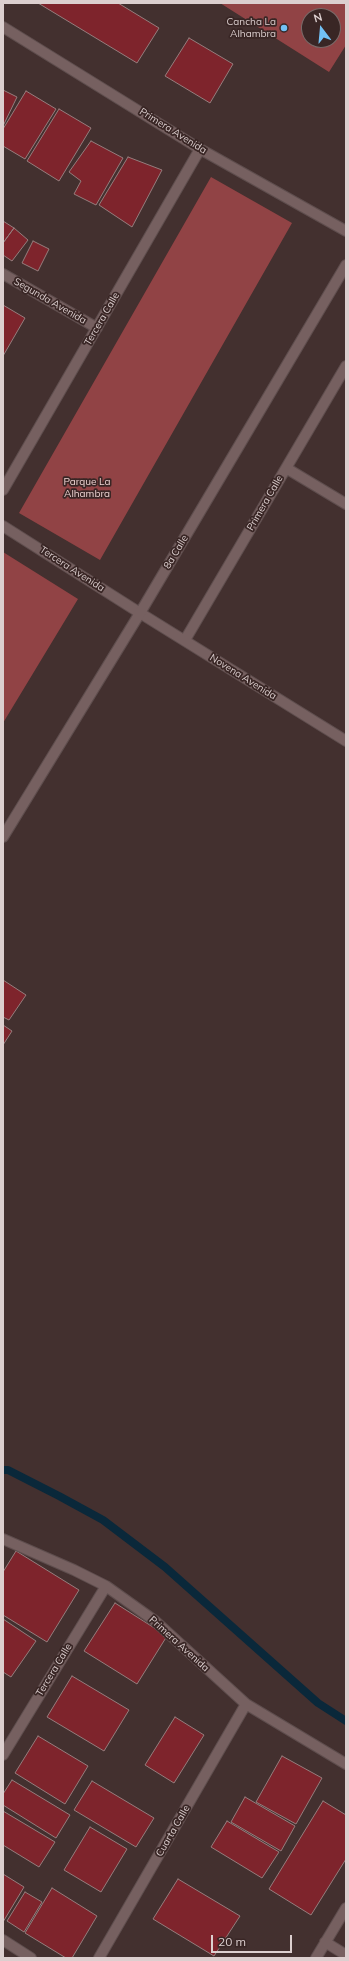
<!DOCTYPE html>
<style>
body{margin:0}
#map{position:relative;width:349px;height:1961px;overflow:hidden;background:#43302f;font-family:Mulish,sans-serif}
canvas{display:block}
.frame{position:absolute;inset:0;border:4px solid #dccfcf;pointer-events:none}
.north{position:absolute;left:301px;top:8px;width:40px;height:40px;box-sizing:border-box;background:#392625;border:1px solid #7a6a69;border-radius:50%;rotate:344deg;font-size:11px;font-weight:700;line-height:16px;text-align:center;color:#dccfcf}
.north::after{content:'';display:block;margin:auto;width:14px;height:18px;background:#72c1f5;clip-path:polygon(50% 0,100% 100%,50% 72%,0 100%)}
.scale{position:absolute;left:211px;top:1935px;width:81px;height:18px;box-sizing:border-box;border:2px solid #dccfcf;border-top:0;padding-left:5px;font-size:12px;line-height:14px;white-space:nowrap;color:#dccfcf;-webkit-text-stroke:3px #392625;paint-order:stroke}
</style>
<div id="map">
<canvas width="349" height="1961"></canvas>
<div class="frame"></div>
<div class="north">N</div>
<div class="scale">20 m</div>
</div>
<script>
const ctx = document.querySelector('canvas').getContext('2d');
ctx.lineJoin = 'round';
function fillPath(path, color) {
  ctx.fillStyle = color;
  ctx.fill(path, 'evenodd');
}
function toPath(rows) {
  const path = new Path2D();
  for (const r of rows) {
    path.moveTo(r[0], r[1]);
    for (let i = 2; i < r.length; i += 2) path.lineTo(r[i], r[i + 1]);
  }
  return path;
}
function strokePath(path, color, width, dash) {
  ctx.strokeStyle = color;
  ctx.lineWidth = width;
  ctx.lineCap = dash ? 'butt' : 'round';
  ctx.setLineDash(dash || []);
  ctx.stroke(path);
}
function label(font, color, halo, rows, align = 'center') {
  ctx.font = font + ' Mulish,sans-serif';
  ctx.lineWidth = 3.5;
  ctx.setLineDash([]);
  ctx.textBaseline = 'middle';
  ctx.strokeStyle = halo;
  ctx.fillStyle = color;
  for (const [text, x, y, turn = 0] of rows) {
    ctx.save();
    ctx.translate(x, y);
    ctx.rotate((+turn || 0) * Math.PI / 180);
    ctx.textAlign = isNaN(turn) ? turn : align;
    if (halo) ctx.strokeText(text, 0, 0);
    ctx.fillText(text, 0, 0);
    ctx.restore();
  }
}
fillPath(toPath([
 [220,3,346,3,346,45,329,72],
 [309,16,333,16,333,40,309,40],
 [211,177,292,223,100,560,19,513],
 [3,552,78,599,3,723]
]), '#914345');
strokePath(toPath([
 [3,1470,8,1470,59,1496,103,1520,165,1567,318,1703,346,1721]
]), '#0a283a', 8);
const building = toPath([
 [38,3,118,3,159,28,137,63,38,3],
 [189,38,233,64,210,103,165,76,189,38],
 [3,90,17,97,3,126,3,90],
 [26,91,56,109,25,159,3,146,3,129,26,91],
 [59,109,91,128,59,181,27,161,59,109],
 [91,141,123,158,96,205,74,194,81,181,69,172,91,141],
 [128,157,162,170,132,227,99,205,128,157],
 [3,221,14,228,3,243,3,221],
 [14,228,28,240,12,261,3,255,3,243,14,228],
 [33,241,49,249,38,271,22,263,33,241],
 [3,305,25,318,3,356,3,305],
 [3,980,26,995,9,1020,3,1017,3,980],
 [3,1025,12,1031,3,1045,3,1025],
 [16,1551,79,1590,47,1642,3,1615,3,1572,16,1551],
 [115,1603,167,1636,137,1684,84,1651,115,1603],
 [3,1619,36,1641,11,1677,3,1672,3,1619],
 [72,1676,129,1710,104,1751,47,1717,72,1676],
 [175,1717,204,1735,174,1783,145,1765,175,1717],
 [38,1736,88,1766,65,1804,15,1773,38,1736],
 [282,1756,322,1778,296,1824,256,1802,282,1756],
 [12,1780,70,1815,56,1838,3,1805,3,1794,12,1780],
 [92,1781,154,1818,136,1847,74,1810,92,1781],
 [245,1797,295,1826,281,1851,231,1822,245,1797],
 [323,1801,346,1815,346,1859,311,1915,269,1889,323,1801],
 [3,1811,55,1842,39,1867,3,1845,3,1811],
 [227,1821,279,1852,262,1878,211,1847,227,1821],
 [90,1827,127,1849,101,1892,64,1870,90,1827],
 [3,1874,24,1887,3,1922,3,1874],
 [178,1879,240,1916,214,1956,153,1919,178,1879],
 [52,1888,97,1916,72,1958,66,1958,25,1933,52,1888],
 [25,1892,42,1902,24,1932,7,1921,25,1892]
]);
fillPath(building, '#7e242c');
strokePath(building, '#957d7d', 1);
const street = toPath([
 [3,27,200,149,346,231],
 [3,274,97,328],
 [286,468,346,504],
 [3,490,200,149],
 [3,526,140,613,346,741],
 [185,640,346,366],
 [3,1539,74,1570,106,1586,155,1621,246,1704,346,1764],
 [3,1755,106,1586],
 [3,1940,31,1958],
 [325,1942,346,1955],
 [99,1958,246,1704],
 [316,1958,346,1908]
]);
const secondary = toPath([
 [3,837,140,613,346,265]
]);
strokePath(street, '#5f4e4e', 12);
strokePath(secondary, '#5f4e4e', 12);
strokePath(street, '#766060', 10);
strokePath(secondary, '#766060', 10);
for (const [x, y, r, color] of [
 [284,28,4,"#72c1f5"]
]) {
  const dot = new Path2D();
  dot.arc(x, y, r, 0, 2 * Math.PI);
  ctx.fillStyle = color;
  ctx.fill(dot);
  strokePath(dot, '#392625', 1.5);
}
label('10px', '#dccfcf', '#392625', [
 ["Cancha La",276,22],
 ["Alhambra",276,34]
], 'right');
label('10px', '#dccfcf', '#392625', [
 ["Primera Avenida",173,131,32],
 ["Segunda Avenida",50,301,30],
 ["Tercera Calle",102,319,-60],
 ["Primera Calle",265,503,-60],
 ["8a Calle",176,552,-59],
 ["Tercera Avenida",72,569,33],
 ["Novena Avenida",243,677,32],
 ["Primera Avenida",179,1644,42],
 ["Tercera Calle",54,1670,-59],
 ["Cuarta Calle",173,1831,-60]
]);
label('10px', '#eed3d2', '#392625', [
 ["Parque La",87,482],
 ["Alhambra",87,494]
]);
</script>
